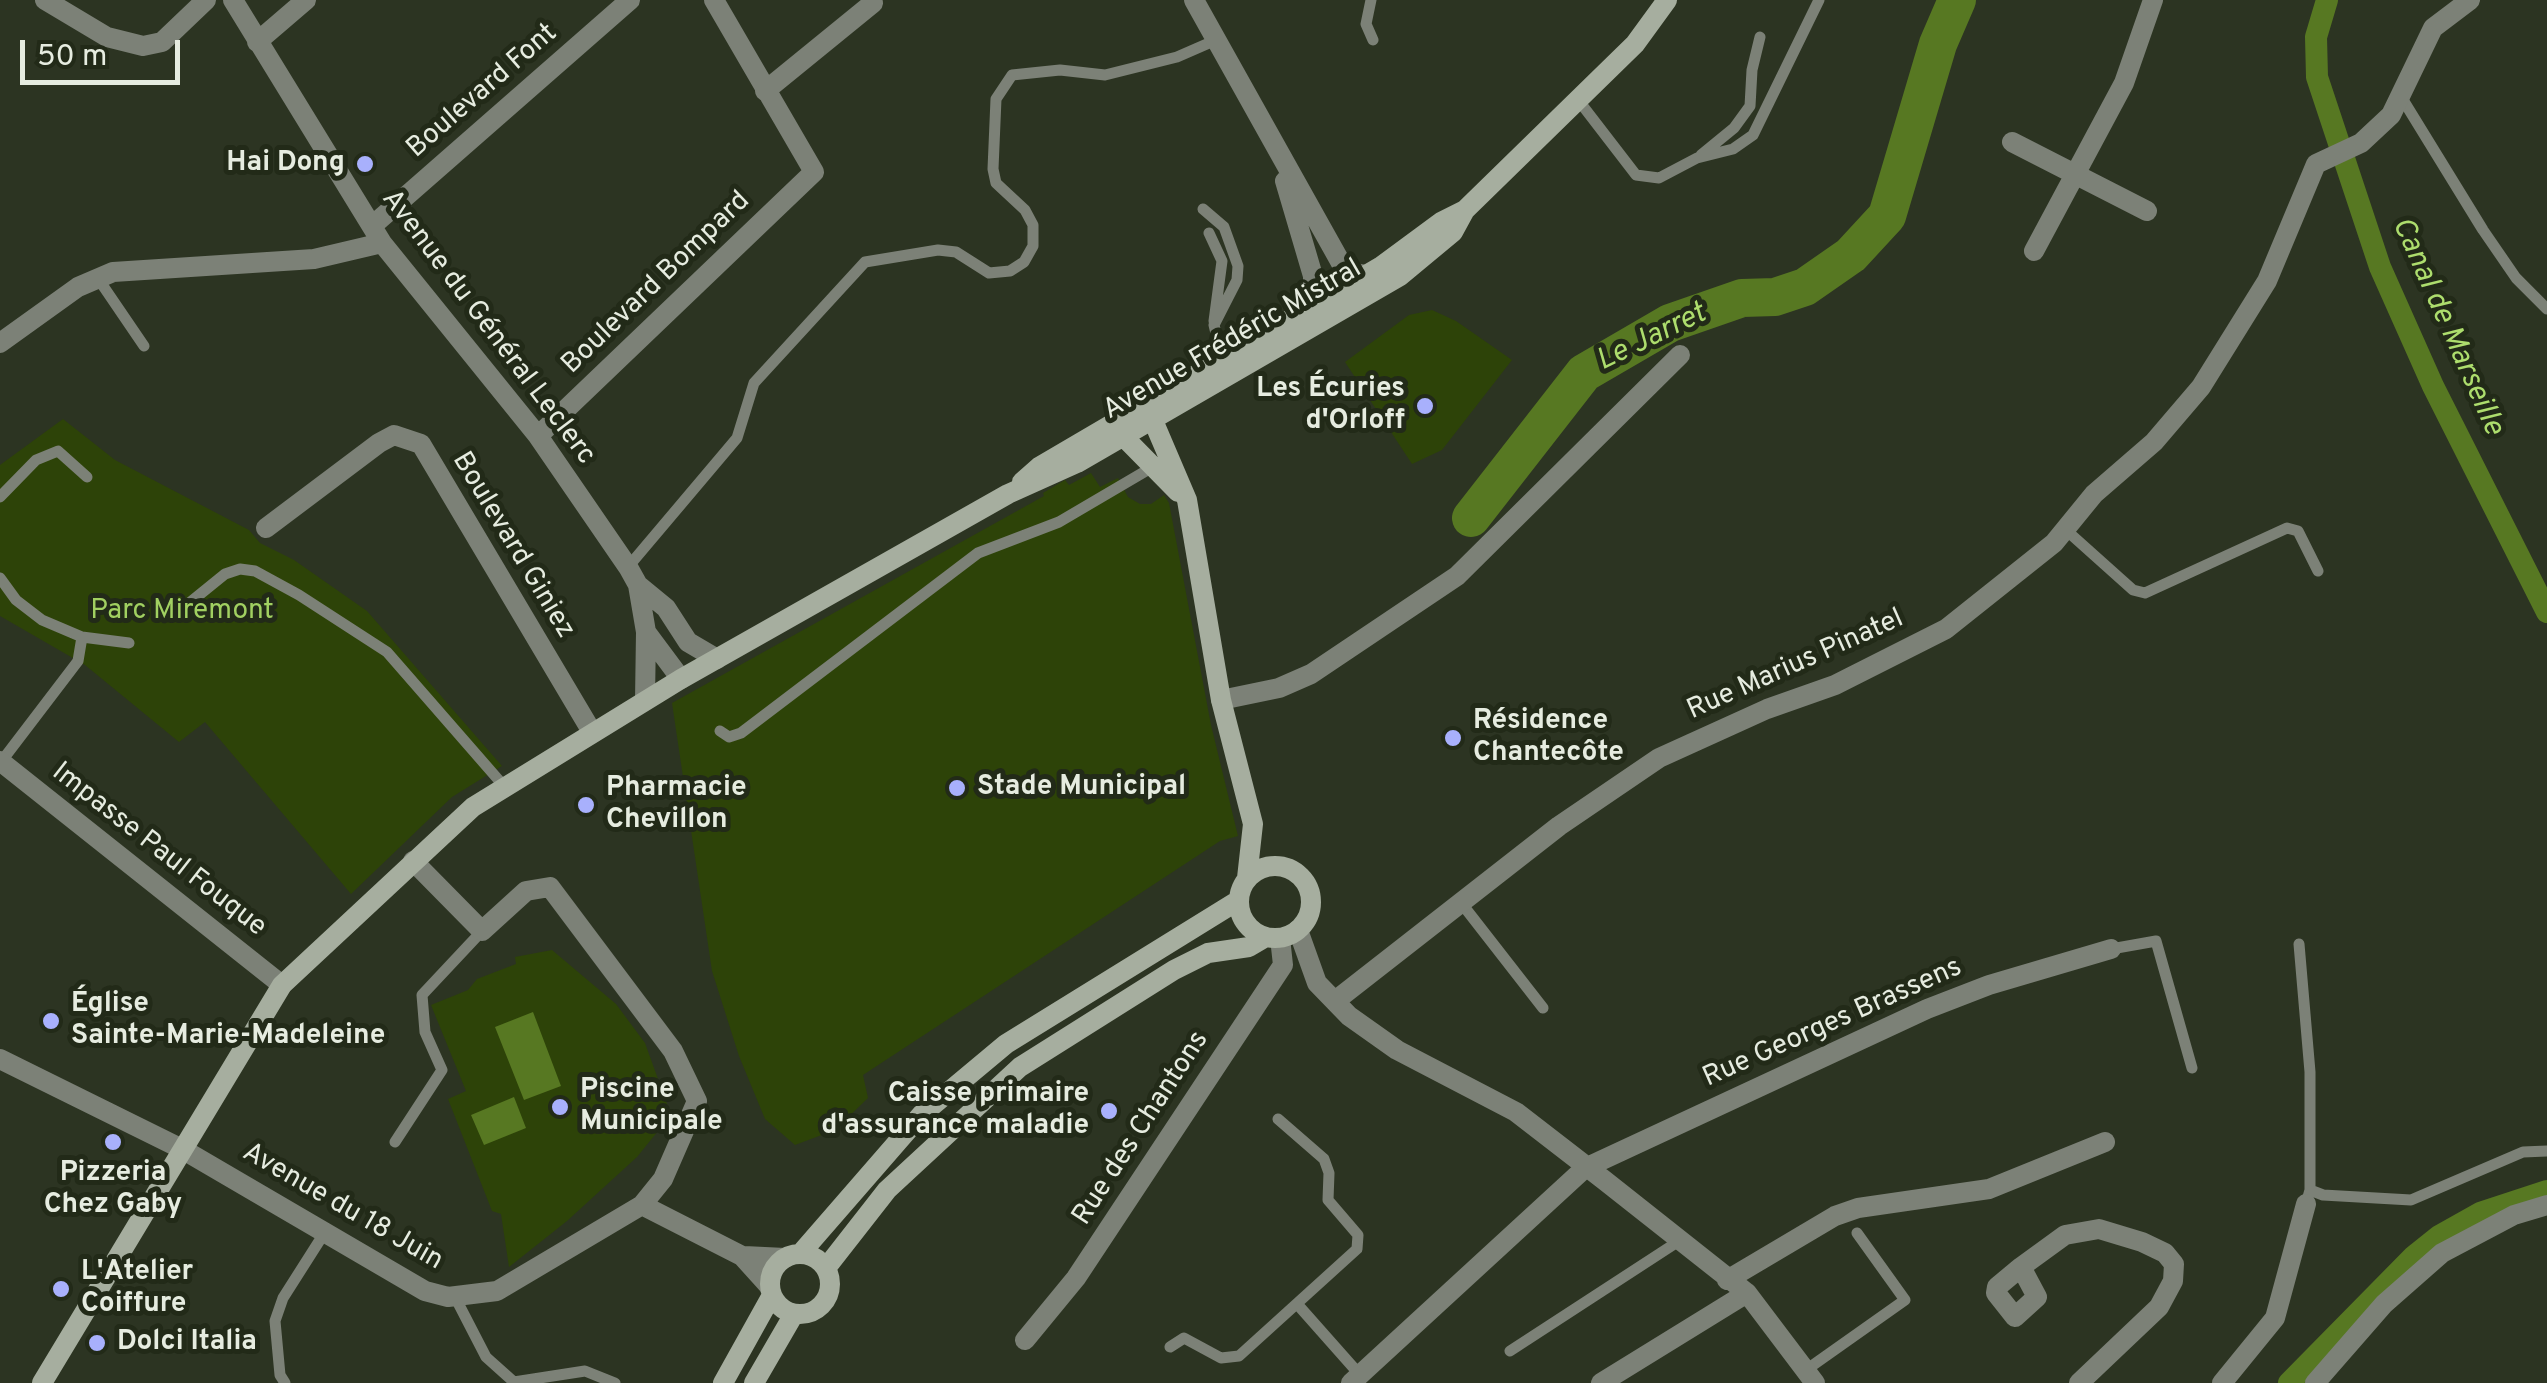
<!DOCTYPE html>
<meta charset="utf-8">
<style>
body{margin:0}
#map{position:relative;width:2547px;height:1383px;overflow:hidden;background:#2c3422;font-family:Overpass,sans-serif}
canvas{display:block}
.scale{position:absolute;left:20px;top:40px;width:160px;height:45px;box-sizing:border-box;border:5px solid #e6ece0;border-top:0;padding-left:12px;font-size:30px;line-height:35px;white-space:nowrap;color:#e6ece0;-webkit-text-stroke:8px #222a18;paint-order:stroke}
</style>
<div id="map">
<canvas width="2547" height="1383"></canvas>
<div class="scale">50 m</div>
</div>
<script>
const ctx = document.querySelector('canvas').getContext('2d');
ctx.lineJoin = 'round';
function fillPath(path, color) {
  ctx.fillStyle = color;
  ctx.fill(path, 'evenodd');
}
function toPath(rows) {
  const path = new Path2D();
  for (const r of rows) {
    if (r.length === 3) {
      path.moveTo(r[0] + r[2], r[1]);
      path.arc(r[0], r[1], r[2], 0, 2 * Math.PI);
      continue;
    }
    path.moveTo(r[0], r[1]);
    for (let i = 2; i < r.length; i += 2) path.lineTo(r[i], r[i + 1]);
  }
  return path;
}
function strokePath(path, color, width, dash) {
  ctx.strokeStyle = color;
  ctx.lineWidth = width;
  ctx.lineCap = dash ? 'butt' : 'round';
  ctx.setLineDash(dash || []);
  ctx.stroke(path);
}
function label(font, color, halo, rows, align = 'center') {
  ctx.font = font + ' Overpass,sans-serif';
  ctx.lineWidth = 10;
  ctx.setLineDash([]);
  ctx.textBaseline = 'middle';
  ctx.strokeStyle = halo;
  ctx.fillStyle = color;
  for (const [text, x, y, turn = 0] of rows) {
    ctx.save();
    ctx.translate(x, y);
    ctx.rotate((+turn || 0) * Math.PI / 180);
    ctx.textAlign = isNaN(turn) ? turn : align;
    if (halo) ctx.strokeText(text, 0, 0);
    ctx.fillText(text, 0, 0);
    ctx.restore();
  }
}
fillPath(toPath([
 [1432,310,1456,321,1512,360,1442,450,1412,464,1345,362,1409,315],
 [63,419,115,460,249,530,260,543,294,560,367,611,502,766,452,797,351,894,205,722,179,742,85,665,0,616,0,465],
 [1091,473,1100,487,1118,478,1128,497,1140,504,1151,504,1164,495,1169,503,1211,725,1238,836,1220,841,863,1075,868,1098,835,1130,795,1145,765,1119,739,1056,712,971,672,703,1044,496,1043,493,1065,480,1069,485],
 [552,950,616,1004,645,1043,671,1115,637,1157,567,1221,509,1267,501,1214,492,1211,448,1099,466,1091,431,1005,468,990,477,979,516,964,515,957]
]), '#2d4308');
fillPath(toPath([
 [533,1012,561,1086,524,1100,495,1027],
 [514,1097,526,1128,484,1145,471,1115]
]), '#577822');
strokePath(toPath([
 [2327,0,2316,37,2317,77,2380,267,2433,386,2547,612],
 [2289,1383,2414,1256,2439,1236,2480,1213,2547,1191]
]), '#577822', 22);
strokePath(toPath([
 [1471,518,1584,373,1670,323,1742,298,1775,297,1805,287,1851,255,1887,216,1938,44,1957,0]
]), '#577822', 38);
strokePath(toPath([
 [1371,0,1366,24,1373,40],
 [2400,95,2483,230,2516,278,2547,309],
 [1579,101,1636,175,1659,178,1697,158,1733,149,1753,135,1819,0],
 [1701,155,1734,128,1750,106,1752,70,1760,37],
 [1203,209,1224,227,1238,266,1237,280,1214,325,1223,363],
 [1209,233,1222,261,1214,321],
 [97,277,144,346],
 [0,497,36,460,58,451,87,477],
 [2066,530,2133,590,2145,593,2287,528,2298,531,2318,571],
 [628,567,737,438,754,383,865,262,938,250,956,252,989,273,1010,271,1024,262,1033,246,1033,225,1025,210,996,183,993,169,996,99,1012,75,1060,70,1105,75,1177,57,1216,40],
 [0,578,16,600,42,620,82,637,129,643],
 [188,604,225,574,240,569,255,571,299,595,387,652,503,785],
 [720,731,729,737,741,733,978,553,1059,522,1156,465],
 [1,762,78,661,82,637],
 [1462,904,1543,1008],
 [2299,944,2310,1072,2310,1190,2306,1204],
 [2111,949,2156,941,2192,1068],
 [395,1142,442,1070,425,1032,422,995,482,931],
 [2310,1190,2323,1195,2411,1200,2523,1152,2547,1151],
 [455,1297,486,1357,514,1382,585,1371,615,1383],
 [1298,1305,1360,1375],
 [1170,1347,1184,1338,1221,1358,1239,1356,1357,1249,1358,1235,1328,1200,1329,1173,1324,1159,1278,1119],
 [1510,1351,1679,1241],
 [1806,1370,1905,1300,1857,1233],
 [285,1383,280,1375,275,1321,283,1298,325,1232]
]), '#7c8177', 11);
strokePath(toPath([
 [45,0,107,37,143,46,162,42,206,0],
 [233,0,382,243,538,436,628,567,638,585,646,632,681,679],
 [1194,0,1341,263,1353,273,1366,275,1372,286],
 [257,42,306,0],
 [765,91,873,3],
 [2012,142,2147,211],
 [1285,181,1313,276,1313,292,1303,311],
 [372,226,630,0],
 [2034,251,2124,83,2153,0],
 [0,343,78,287,113,272,314,259,382,243],
 [538,436,814,172,714,0],
 [266,528,379,443,394,435,421,444,592,732],
 [638,585,666,608,688,642,717,659],
 [645,700,646,632],
 [1221,700,1279,688,1311,674,1457,576,1680,355],
 [0,761,282,985],
 [413,861,482,931,526,891,550,887,673,1051,697,1101,663,1179,642,1205],
 [1298,930,1317,983,1349,1016,1397,1050,1516,1112,1604,1180,1747,1293,1815,1383],
 [1335,1001,1559,826,1659,758,1767,709,1835,685,1946,629,2054,543,2094,494,2154,442,2201,387,2267,281,2316,164,2361,143,2391,115,2433,28,2470,0],
 [0,1059,182,1149,425,1291,448,1297,497,1291,642,1205,742,1256,770,1287],
 [744,1256,785,1258],
 [2021,1267,2037,1297,2015,1317,1996,1293,1997,1287,2021,1267,2065,1235,2099,1229,2142,1242,2165,1253,2174,1264,2173,1281,2159,1307,2079,1383],
 [1727,1280,1835,1216,1858,1208,1989,1189,2105,1142],
 [1025,1340,1076,1278,1283,965,1280,938],
 [1351,1383,1585,1168,1927,1009,1989,985,2111,949],
 [1601,1383,1747,1293],
 [2222,1383,2275,1318,2306,1204],
 [2315,1383,2384,1304,2442,1253,2514,1215,2547,1205]
]), '#7c8177', 20);
strokePath(toPath([
 [1149,411,1187,500,1221,700,1253,824,1247,878],
 [1114,427,1178,492],
 [1022,482,1039,467,1380,267,1441,222,1465,210,1635,44,1667,0],
 [1275,902,36],
 [801,1253,921,1115,1006,1044,1239,900],
 [800,1284,30],
 [826,1268,887,1190,1020,1067,1174,970,1208,953,1249,947,1266,937],
 [42,1383,282,985,473,807,681,679,1008,494,1077,463,1400,276,1453,232,1465,210],
 [723,1383,772,1295],
 [754,1383,794,1314]
]), '#a6ae9f', 20);
for (const [x, y, r, color] of [
 [365,164,10,"#a8b0fc"],
 [1425,406,10,"#a8b0fc"],
 [1453,738,10,"#a8b0fc"],
 [957,788,10,"#a8b0fc"],
 [586,805,10,"#a8b0fc"],
 [51,1021,10,"#a8b0fc"],
 [560,1107,10,"#a8b0fc"],
 [1109,1111,10,"#a8b0fc"],
 [113,1142,10,"#a8b0fc"],
 [61,1289,10,"#a8b0fc"],
 [97,1343,10,"#a8b0fc"]
]) {
  const dot = new Path2D();
  dot.arc(x, y, r, 0, 2 * Math.PI);
  ctx.fillStyle = color;
  ctx.fill(dot);
  strokePath(dot, '#222a18', 4);
}
label('28px', '#e6ece0', '#222a18', [
 ["Boulevard Font",483,92,-41],
 ["Boulevard Bompard",657,284,-44],
 ["Avenue du Général Leclerc",487,328,53],
 ["Avenue Frédéric Mistral",1233,341,-30],
 ["Boulevard Giniez",512,546,59],
 ["Rue Marius Pinatel",1796,666,-24],
 ["Impasse Paul Fouque",158,851,38],
 ["Rue Georges Brassens",1833,1024,-24],
 ["Rue des Chantons",1142,1129,-57],
 ["Avenue du 18 Juin",342,1208,30]
]);
label('bold 28px', '#e6ece0', '#222a18', [
 ["Hai Dong",345,164,"right"],
 ["Les Écuries",1405,390,"right"],
 ["d'Orloff",1405,422,"right"],
 ["Résidence",1473,722],
 ["Chantecôte",1473,754],
 ["Stade Municipal",977,788],
 ["Pharmacie",606,789],
 ["Chevillon",606,821],
 ["Église",71,1005],
 ["Sainte-Marie-Madeleine",71,1037],
 ["Piscine",580,1091],
 ["Municipale",580,1123],
 ["Caisse primaire",1089,1095,"right"],
 ["d'assurance maladie",1089,1127,"right"],
 ["Pizzeria",113,1174,"center"],
 ["Chez Gaby",113,1206,"center"],
 ["L'Atelier",81,1273],
 ["Coiffure",81,1305],
 ["Dolci Italia",117,1343]
], 'left');
label('28px', '#a1d061', '#222a18', [
 ["Parc Miremont",182,612]
]);
label('italic 30px', '#addd6d', '#222a18', [
 ["Canal de Marseille",2446,327,66],
 ["Le Jarret",1652,339,-26]
]);
</script>
